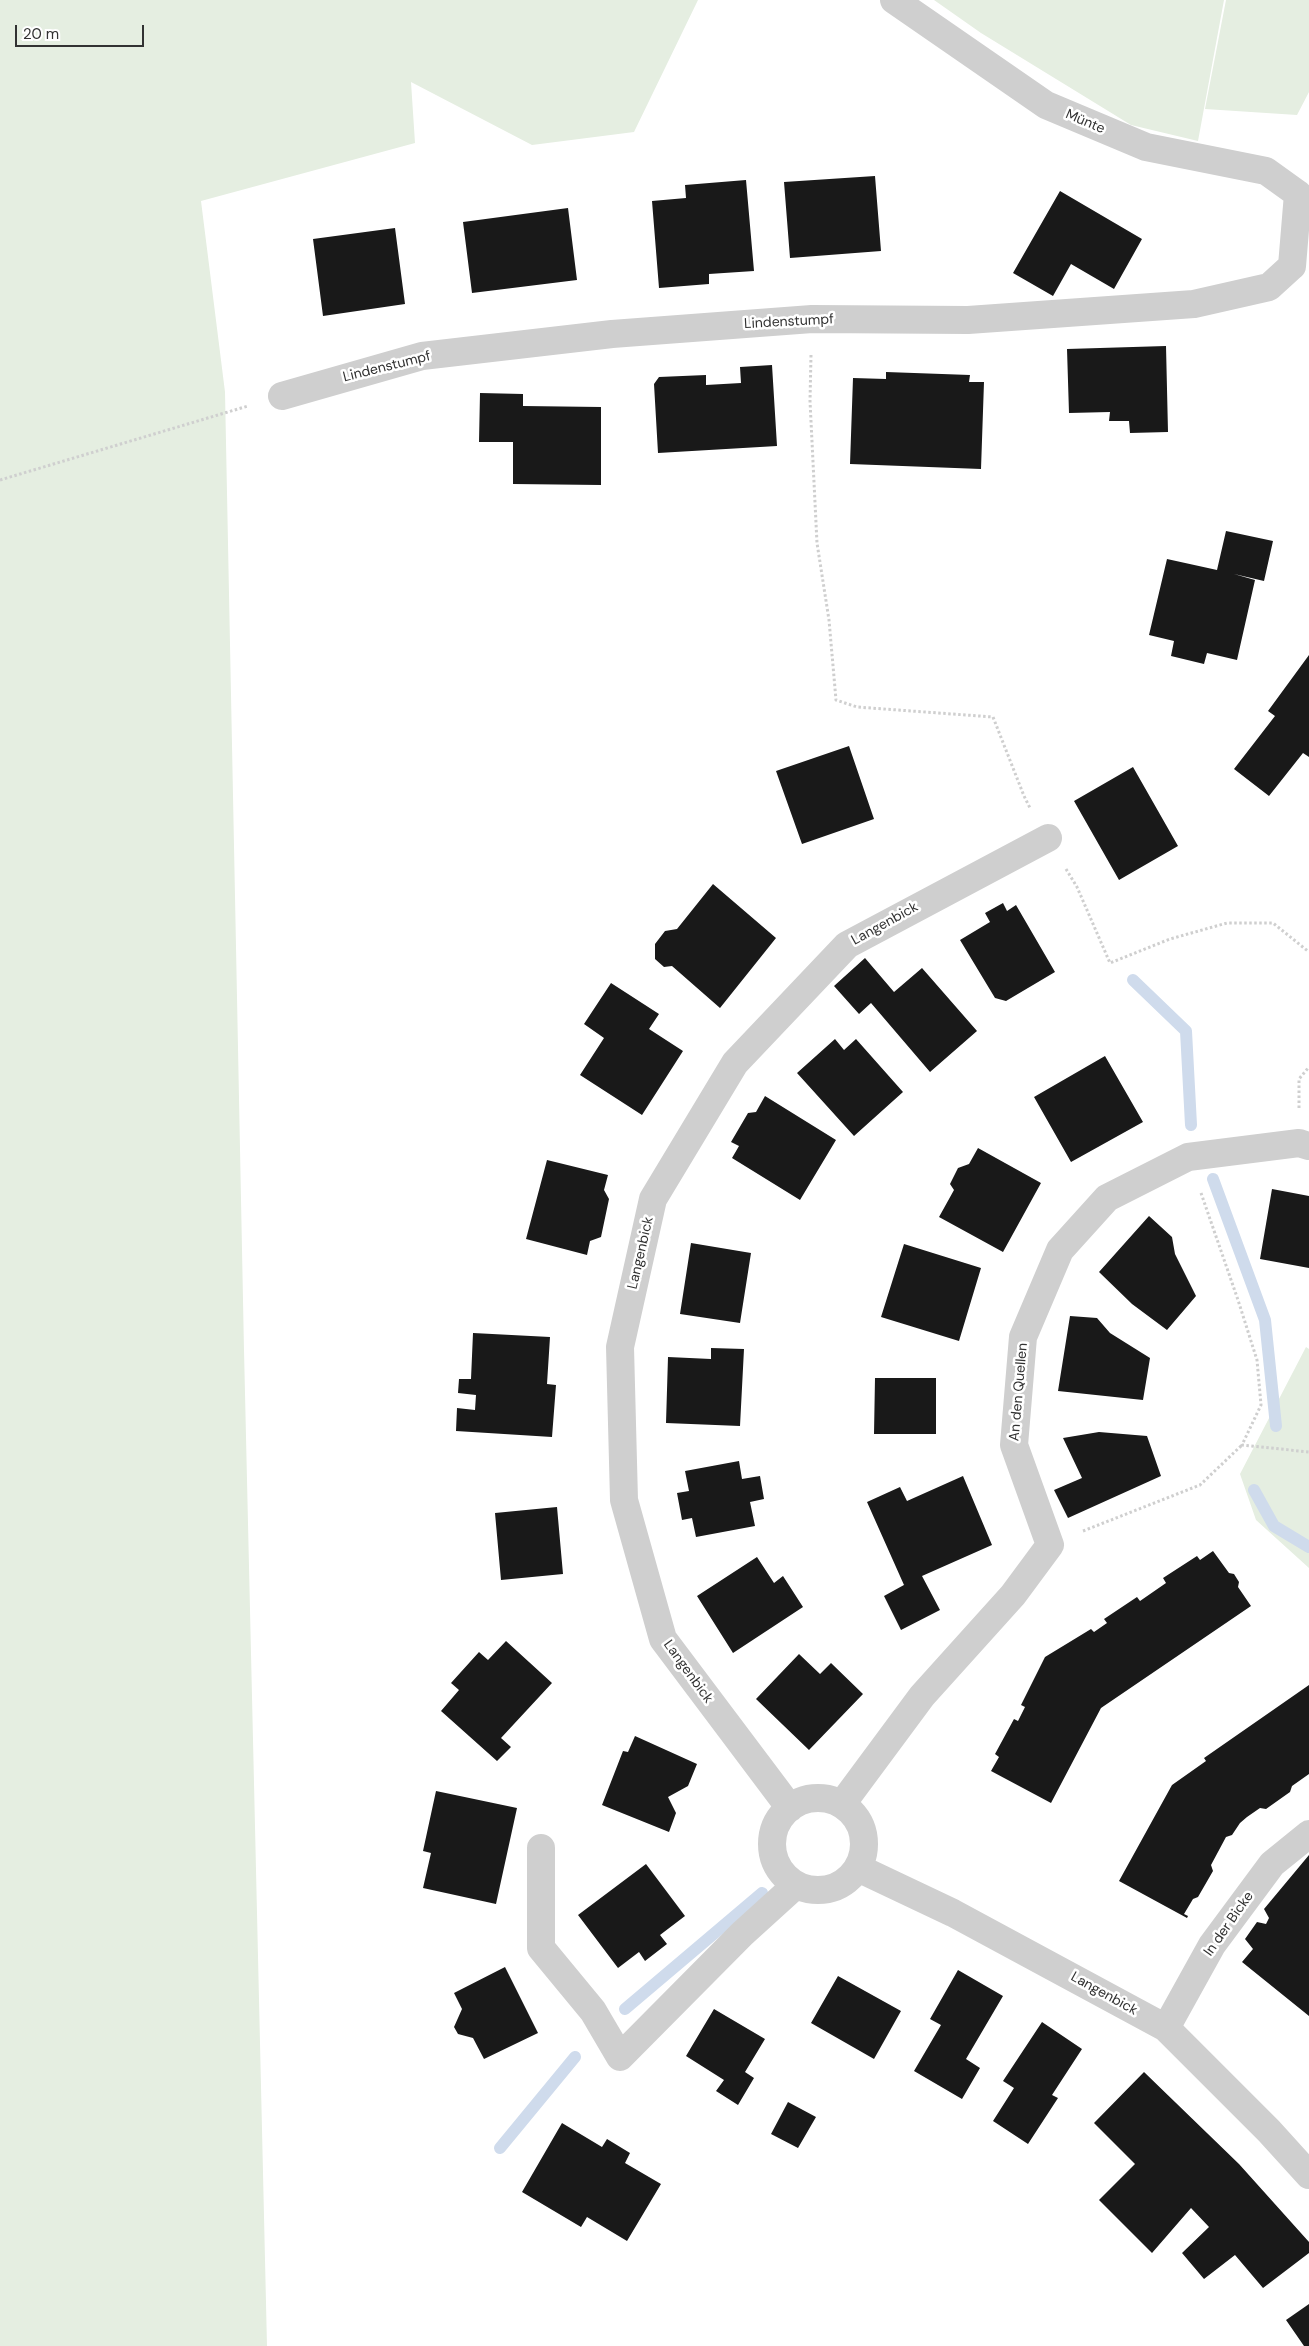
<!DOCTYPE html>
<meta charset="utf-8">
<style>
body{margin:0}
#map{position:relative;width:1309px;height:2346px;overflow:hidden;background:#fff;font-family:"DM Sans",sans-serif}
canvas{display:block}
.scale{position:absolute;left:15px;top:25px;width:129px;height:22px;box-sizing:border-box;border:2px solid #323232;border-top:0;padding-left:6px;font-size:15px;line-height:18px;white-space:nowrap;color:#323232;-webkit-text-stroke:4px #fff;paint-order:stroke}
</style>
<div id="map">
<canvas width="1309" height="2346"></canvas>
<div class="scale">20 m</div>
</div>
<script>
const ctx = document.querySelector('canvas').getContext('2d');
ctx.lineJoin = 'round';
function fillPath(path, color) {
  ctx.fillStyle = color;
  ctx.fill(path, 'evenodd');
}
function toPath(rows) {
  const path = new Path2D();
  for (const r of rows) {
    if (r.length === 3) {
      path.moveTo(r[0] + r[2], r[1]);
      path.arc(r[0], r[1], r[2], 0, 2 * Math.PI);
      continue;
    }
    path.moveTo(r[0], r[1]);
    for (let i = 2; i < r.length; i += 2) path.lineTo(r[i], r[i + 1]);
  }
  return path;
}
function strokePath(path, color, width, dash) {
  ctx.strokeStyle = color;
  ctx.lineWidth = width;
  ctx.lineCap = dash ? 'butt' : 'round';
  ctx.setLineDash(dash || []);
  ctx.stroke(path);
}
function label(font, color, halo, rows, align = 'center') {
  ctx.font = font + ' "DM Sans",sans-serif';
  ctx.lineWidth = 5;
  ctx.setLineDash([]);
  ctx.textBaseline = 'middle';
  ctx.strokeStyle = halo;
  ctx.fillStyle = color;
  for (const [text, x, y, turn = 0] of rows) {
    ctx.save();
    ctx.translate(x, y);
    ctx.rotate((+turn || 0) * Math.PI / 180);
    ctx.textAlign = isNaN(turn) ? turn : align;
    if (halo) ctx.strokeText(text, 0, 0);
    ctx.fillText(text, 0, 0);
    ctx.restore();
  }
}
fillPath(toPath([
 [0,0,698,0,634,132,532,145,411,82,415,143,201,201,225,392,244,1350,267,2346,0,2346],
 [934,0,1224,0,1198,141,1131,125,981,33],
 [1226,0,1309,0,1309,92,1297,115,1205,109],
 [1306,1347,1309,1349,1309,1568,1256,1520,1240,1474]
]), '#e5eee1');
strokePath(toPath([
 [1133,980,1186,1031,1191,1125],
 [1213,1179,1265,1320,1276,1426],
 [1254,1490,1274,1526,1309,1547],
 [625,2009,762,1893],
 [500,2148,575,2057]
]), '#cfdbec', 12);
fillPath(toPath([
 [875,176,881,251,790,258,784,182],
 [746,180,754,271,709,274,709,284,659,288,652,201,686,198,685,185],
 [1060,191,1142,239,1114,289,1071,264,1053,296,1013,273],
 [568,208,577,280,472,293,463,222],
 [395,228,405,304,323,316,313,239],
 [1166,346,1168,432,1130,433,1129,421,1109,421,1110,412,1069,413,1067,349],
 [772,365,777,446,658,453,654,384,659,377,706,375,706,385,741,383,740,367],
 [886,372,970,375,969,382,984,382,981,469,850,464,853,378,886,379],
 [480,393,523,394,523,406,601,407,601,485,513,484,513,442,479,442],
 [1226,531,1273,541,1264,581,1234,574,1255,580,1237,660,1207,653,1204,664,1171,656,1174,641,1149,635,1167,559,1217,570],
 [1309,655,1309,757,1303,753,1269,796,1234,769,1275,716,1268,711],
 [849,746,874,819,802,844,776,771],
 [1133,767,1178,846,1119,880,1074,801],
 [713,884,776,938,720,1008,672,966,664,967,655,959,655,944,665,931,677,929],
 [1003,903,1007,911,1016,905,1055,972,1006,1001,995,998,960,940,990,922,985,913],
 [865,958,894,992,922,968,977,1031,930,1072,871,1003,859,1014,834,986],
 [611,983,659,1014,649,1029,683,1051,642,1115,580,1075,604,1038,584,1024],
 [835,1039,844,1050,856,1039,903,1092,854,1136,797,1073],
 [1105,1056,1143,1122,1071,1162,1034,1097],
 [765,1096,836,1140,800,1200,732,1158,739,1146,731,1142,748,1113,756,1112],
 [978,1148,1041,1183,1003,1252,939,1217,954,1190,950,1184,958,1168,969,1164],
 [547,1160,608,1175,604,1190,609,1199,601,1237,590,1241,587,1255,526,1239],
 [1272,1189,1309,1196,1309,1268,1260,1259],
 [1149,1216,1172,1237,1175,1254,1196,1296,1167,1330,1132,1304,1099,1272],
 [691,1243,751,1253,740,1323,680,1314],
 [904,1244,981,1268,959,1341,881,1317],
 [1070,1316,1097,1318,1110,1333,1150,1358,1143,1400,1058,1391],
 [473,1333,550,1337,547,1384,556,1385,552,1437,456,1431,457,1408,475,1410,476,1395,458,1393,459,1379,471,1379],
 [711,1348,744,1349,740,1426,666,1423,668,1357,711,1359],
 [875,1378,936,1378,936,1434,874,1434],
 [1099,1432,1147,1436,1161,1476,1068,1518,1054,1490,1082,1478,1063,1438],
 [739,1461,742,1479,760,1476,764,1499,750,1502,755,1526,696,1537,692,1518,682,1520,677,1493,689,1491,685,1471],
 [963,1476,992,1545,922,1576,940,1610,901,1630,884,1596,913,1580,904,1585,867,1502,900,1487,907,1501],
 [557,1507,563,1574,501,1580,495,1513],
 [1213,1551,1229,1573,1234,1574,1239,1582,1238,1587,1251,1606,1101,1708,1051,1803,991,1771,999,1757,995,1754,1014,1719,1018,1721,1025,1707,1021,1705,1045,1657,1091,1629,1094,1632,1107,1623,1104,1619,1137,1597,1140,1601,1166,1583,1163,1578,1197,1556,1200,1560],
 [757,1557,774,1583,783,1576,803,1607,733,1653,697,1596],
 [506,1641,552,1683,501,1738,511,1747,497,1761,441,1711,459,1690,451,1683,479,1652,488,1660],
 [799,1654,820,1674,831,1663,863,1694,809,1750,756,1699],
 [1309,1685,1309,1774,1292,1786,1290,1792,1266,1809,1260,1808,1247,1817,1240,1823,1232,1835,1226,1837,1211,1865,1213,1871,1198,1897,1193,1899,1184,1914,1188,1916,1187,1918,1119,1881,1172,1785,1206,1761,1204,1758],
 [635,1736,697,1764,688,1786,668,1797,676,1813,669,1832,602,1805,623,1751,628,1752],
 [436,1791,517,1808,496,1904,423,1888,431,1853,423,1851],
 [1309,1855,1309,2016,1242,1962,1253,1949,1245,1939,1257,1922,1266,1924,1269,1918,1264,1909],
 [646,1864,685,1916,660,1935,667,1944,645,1961,639,1952,618,1968,578,1915],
 [505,1967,538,2033,484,2059,473,2038,458,2034,454,2027,462,2009,454,1993],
 [958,1970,1003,1996,966,2059,980,2068,962,2099,914,2071,941,2025,930,2019],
 [838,1976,901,2011,874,2059,811,2023],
 [714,2009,765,2039,745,2072,754,2078,738,2105,716,2091,724,2080,686,2056],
 [1042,2022,1082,2049,1052,2095,1058,2098,1028,2144,993,2121,1014,2088,1003,2081],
 [1144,2072,1239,2164,1309,2242,1309,2253,1263,2288,1235,2255,1204,2279,1182,2253,1209,2227,1191,2208,1152,2253,1099,2200,1135,2164,1094,2123],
 [788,2102,816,2117,798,2148,771,2134],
 [562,2123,602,2147,607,2139,630,2153,625,2163,661,2184,627,2241,587,2217,581,2227,522,2192],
 [1309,2304,1309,2346,1304,2346,1286,2320]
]), '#191919');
strokePath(toPath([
 [811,355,810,401,817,543,829,620,836,700,857,707,993,717,1024,796,1030,808],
 [0,480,248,406],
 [1066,869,1077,887,1110,963,1170,939,1227,923,1273,923,1309,952],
 [1299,1108,1299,1079,1309,1067],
 [1201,1193,1238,1300,1257,1360,1261,1405,1242,1445,1309,1452],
 [1083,1531,1200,1485,1242,1445]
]), '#cfcfcf', 3, [2.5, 2.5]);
strokePath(toPath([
 [894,0,1046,105,1146,147,1266,171,1298,194],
 [1292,266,1298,194],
 [282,396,422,356,612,334,812,319,968,320,1194,304,1269,287,1292,266],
 [818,1844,46],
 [842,1804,922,1696,1013,1595,1050,1545,1014,1445,1023,1337,1060,1250,1107,1198,1188,1157,1299,1143,1309,1146],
 [790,1808,663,1639,624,1500,620,1347,653,1199,735,1063,847,945,1048,838],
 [541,1848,541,1948,593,2011,620,2057,742,1934,796,1885],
 [858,1868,953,1913,1166,2028,1269,2131,1309,2175],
 [1166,2028,1212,1945,1272,1864,1309,1834]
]), '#cfcfcf', 28);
label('14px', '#323232', '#fff', [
 ["Münte",1085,122,23],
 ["Lindenstumpf",789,322,-3],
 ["Lindenstumpf",387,367,-14],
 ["Langenbick",885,924,-29],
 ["Langenbick",641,1253,-77],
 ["An den Quellen",1019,1392,-85],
 ["Langenbick",688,1672,54],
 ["In der Bicke",1229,1924,-55],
 ["Langenbick",1104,1994,29]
]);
</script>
